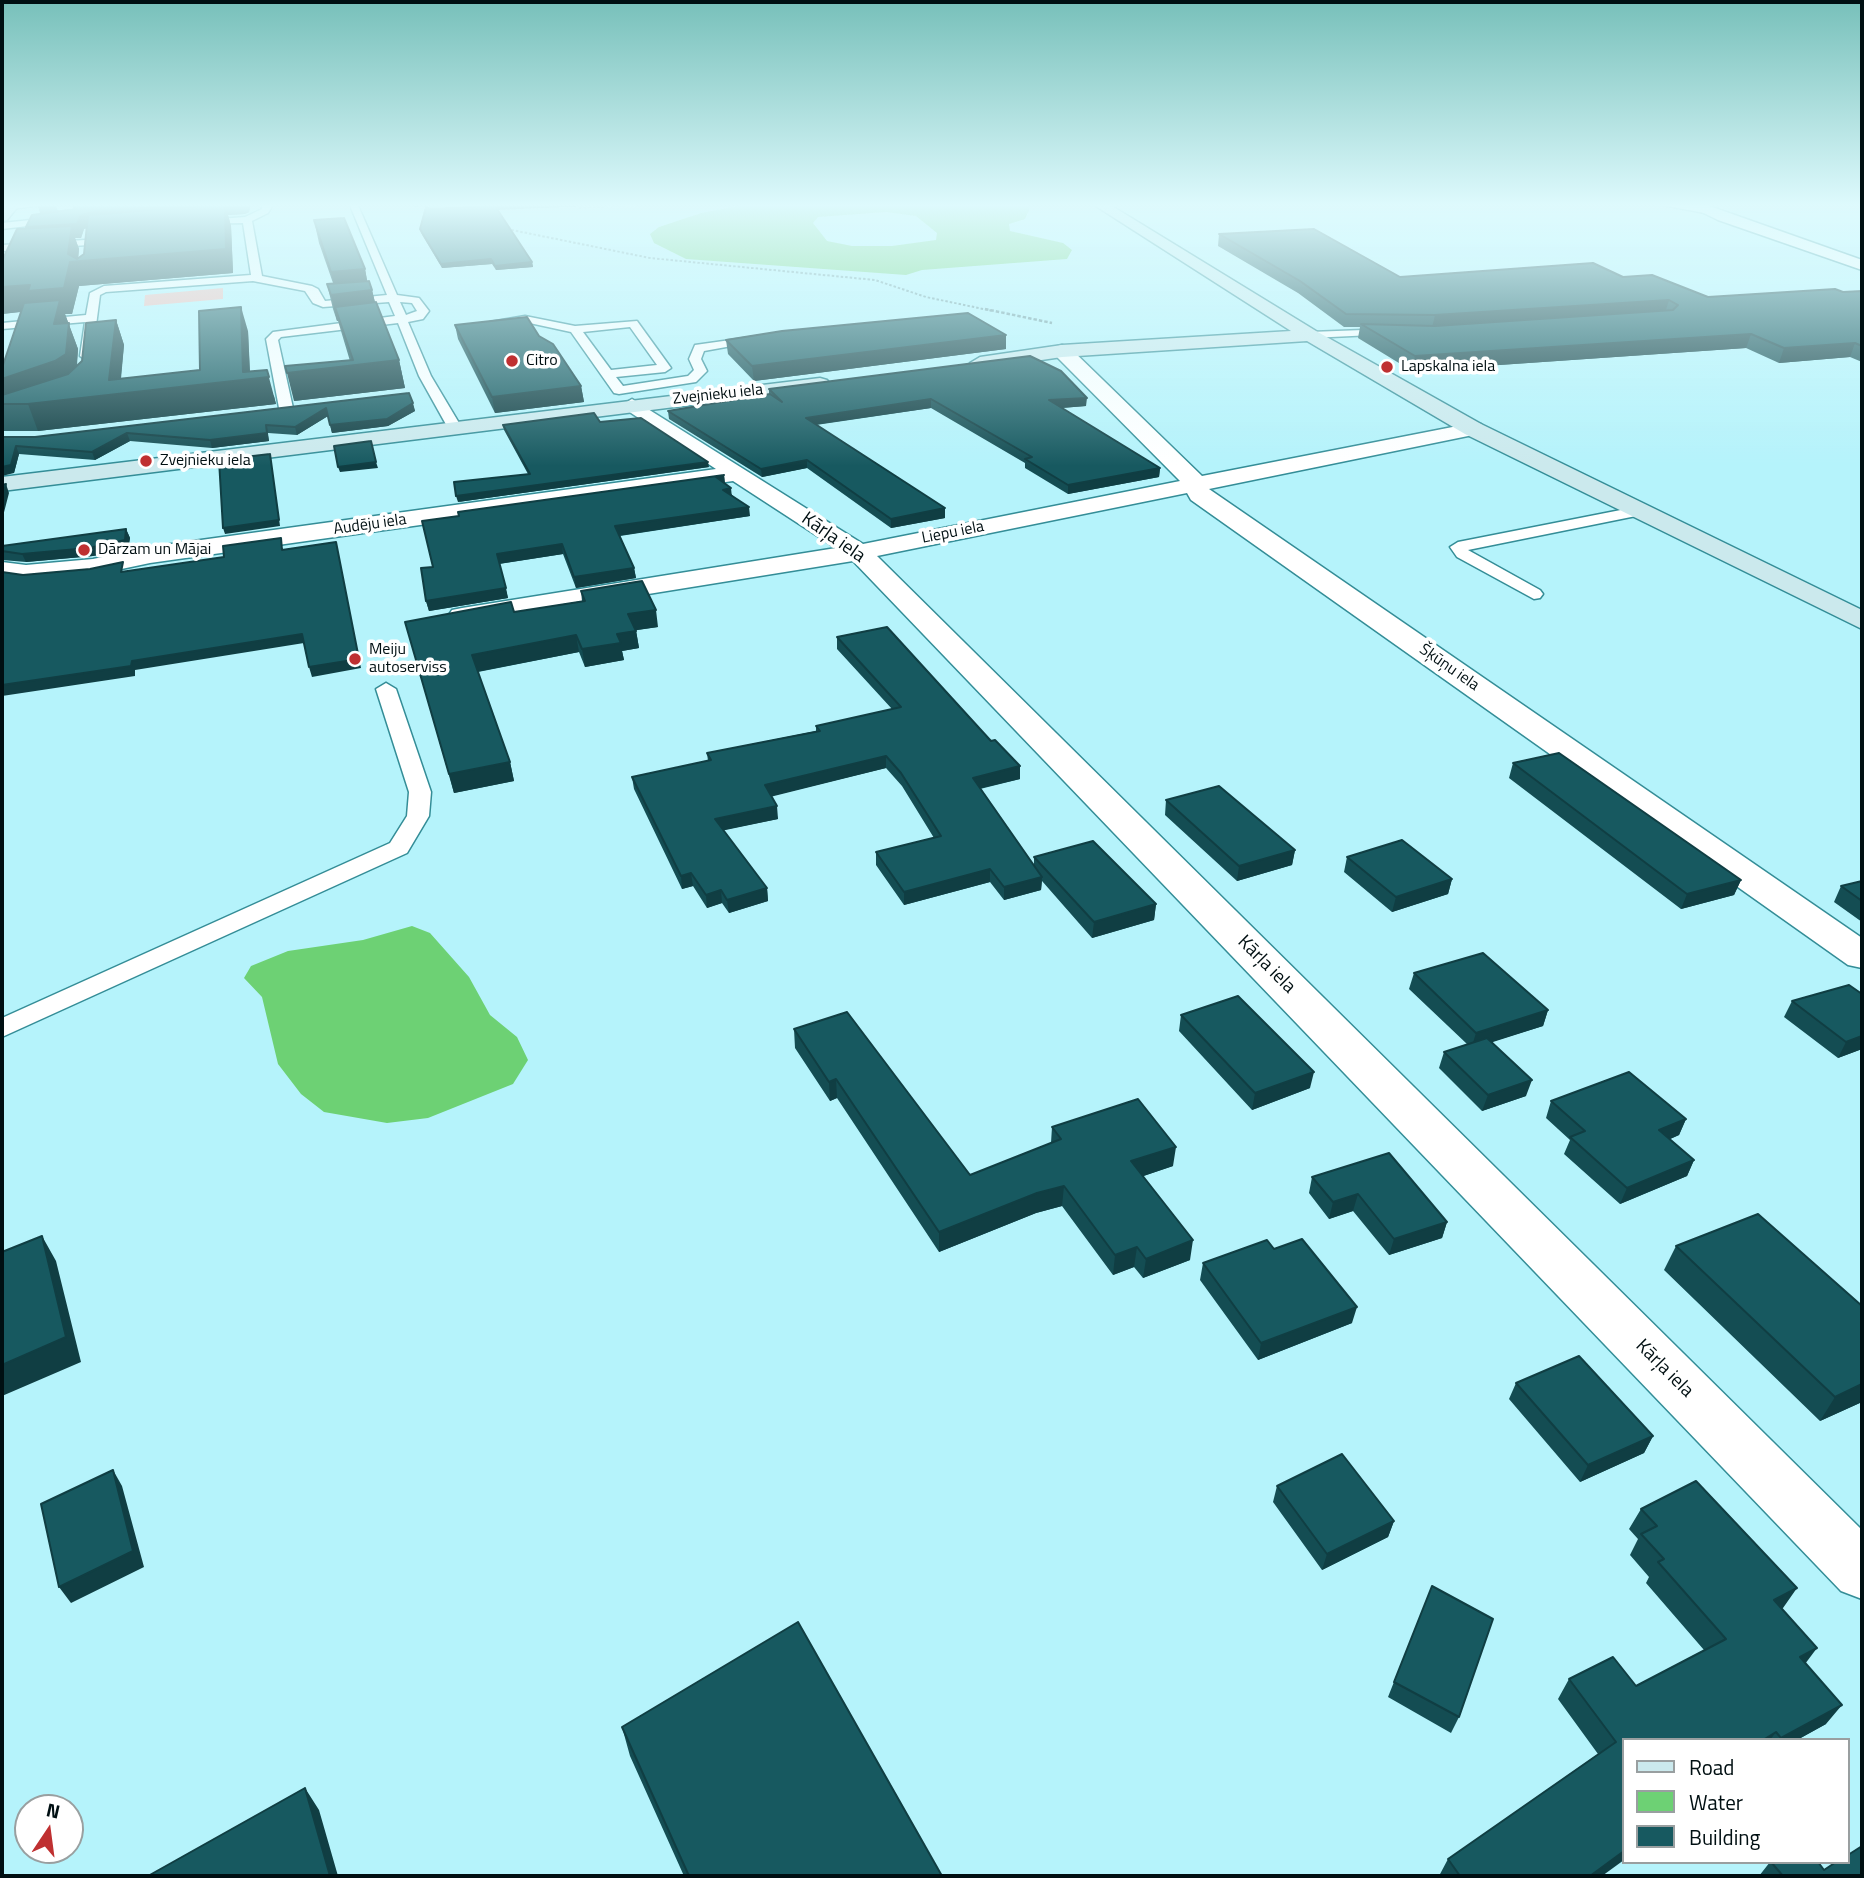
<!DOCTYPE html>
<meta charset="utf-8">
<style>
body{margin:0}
#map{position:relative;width:1864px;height:1878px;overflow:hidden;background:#b5f3fb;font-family:"Titillium Web",sans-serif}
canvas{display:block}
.frame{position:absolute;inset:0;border:4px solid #000f12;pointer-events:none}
.legend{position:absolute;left:1622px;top:1738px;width:228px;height:126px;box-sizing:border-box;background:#fff;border:2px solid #999fa0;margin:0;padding:9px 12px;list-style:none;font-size:21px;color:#000f12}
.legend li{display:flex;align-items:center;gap:14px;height:35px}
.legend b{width:35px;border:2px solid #999fa0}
.north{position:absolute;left:14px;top:1794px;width:70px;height:70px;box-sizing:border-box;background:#fff;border:2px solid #999fa0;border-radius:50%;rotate:13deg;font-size:19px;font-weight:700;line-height:28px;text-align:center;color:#000f12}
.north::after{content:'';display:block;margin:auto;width:24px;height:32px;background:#bf3031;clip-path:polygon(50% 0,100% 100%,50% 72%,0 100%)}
</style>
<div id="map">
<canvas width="1864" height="1878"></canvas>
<div class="frame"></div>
<ul class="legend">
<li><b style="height:9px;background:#cbe9ed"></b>Road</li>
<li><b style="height:19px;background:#6dd174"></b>Water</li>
<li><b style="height:19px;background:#175960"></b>Building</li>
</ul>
<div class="north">N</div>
</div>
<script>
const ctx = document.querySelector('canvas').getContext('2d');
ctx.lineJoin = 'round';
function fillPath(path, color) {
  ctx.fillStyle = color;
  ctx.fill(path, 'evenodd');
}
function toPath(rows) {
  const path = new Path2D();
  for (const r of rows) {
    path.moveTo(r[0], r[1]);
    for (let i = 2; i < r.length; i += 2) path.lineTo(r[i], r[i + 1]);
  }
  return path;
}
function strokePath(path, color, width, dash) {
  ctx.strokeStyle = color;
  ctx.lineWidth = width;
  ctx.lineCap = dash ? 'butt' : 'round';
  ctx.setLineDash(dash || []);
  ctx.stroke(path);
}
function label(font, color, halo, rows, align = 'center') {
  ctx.font = font + ' "Titillium Web",sans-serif';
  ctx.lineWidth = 7;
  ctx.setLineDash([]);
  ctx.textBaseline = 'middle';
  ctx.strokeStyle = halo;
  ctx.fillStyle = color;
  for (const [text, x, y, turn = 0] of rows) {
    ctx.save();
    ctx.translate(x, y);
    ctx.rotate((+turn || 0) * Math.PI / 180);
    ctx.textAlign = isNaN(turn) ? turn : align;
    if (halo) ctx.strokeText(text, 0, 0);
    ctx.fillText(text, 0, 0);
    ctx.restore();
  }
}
fillPath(toPath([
 [223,288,223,299,144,306,145,295]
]), '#f4bbb5');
fillPath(toPath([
 [752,203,1021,203,1031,206,1025,219,1009,224,1010,231,1063,243,1072,250,1067,259,922,270,906,275,686,259,654,243,650,234,659,227,701,213],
 [886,212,916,216,937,233,936,240,892,246,852,246,827,241,813,223,818,217],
 [412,926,430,933,469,977,490,1015,517,1037,528,1060,513,1084,428,1118,387,1123,324,1112,301,1094,278,1064,262,997,244,978,251,966,288,951,363,940]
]), '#6dd174');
const lane = toPath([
 [60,203,11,209,7,206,19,203,60,203],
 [262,203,273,205,268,213,252,221,262,276,312,286,318,289,325,301,387,295,349,203,357,203,397,295,419,298,429,311,423,319,408,322,431,376,462,428,460,431,448,428,419,376,398,323,281,337,278,340,293,408,286,412,279,408,266,339,273,332,395,316,389,302,323,307,313,303,305,291,253,281,106,292,100,295,92,356,86,360,80,356,85,322,2,329,2,323,86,315,90,293,104,286,251,275,243,223,198,224,193,221,245,217,262,209,262,203],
 [400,302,412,303,417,311,406,315,400,302],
 [494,203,560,203,431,211,427,208,494,203],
 [1651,203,1673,203,1709,210,1705,213,1651,203],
 [59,217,62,222,2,229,2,223,59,217],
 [85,240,88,245,2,251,2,245,85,240],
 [525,316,575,326,637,321,671,368,665,372,616,377,623,386,688,376,694,370,689,359,695,345,759,336,765,340,704,351,701,359,707,371,696,382,619,394,614,393,571,332,525,322,496,325,490,322,525,316],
 [630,327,657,365,611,370,583,332,630,327],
 [1390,329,1394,330,1394,334,1310,338,1304,335,1310,332,1390,329],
 [1641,506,1646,508,1646,514,1468,550,1540,590,1543,594,1540,598,1534,599,1457,557,1450,547,1458,542,1641,506],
 [386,683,396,689,431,792,429,816,407,853,2,1037,2,1018,390,843,407,816,409,792,376,689,386,683]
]);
const street = toPath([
 [1683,203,1701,203,1862,260,1862,270,1718,220,1683,203],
 [1062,345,1069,347,1202,476,1473,423,1481,424,1484,429,1473,435,1209,489,1862,938,1862,968,1848,965,1191,500,1187,493,877,556,1862,1530,1862,1599,1841,1591,853,561,462,624,452,622,448,616,452,610,462,608,836,548,733,481,150,563,93,575,26,581,2,578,2,562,26,565,93,559,150,547,716,469,625,409,622,405,632,399,863,544,1180,481,1055,355,1053,351,1055,347,1062,345]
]);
const secondary = toPath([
 [7,203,21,203,7,220,2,221,2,209,7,203],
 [1091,203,1107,203,1316,331,1481,424,1862,610,1862,629,1465,434,1307,341,1062,357,980,369,973,367,970,363,980,357,1062,345,1291,331,1091,203],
 [820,378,827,380,830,384,827,388,2,491,2,477,820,378]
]);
strokePath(lane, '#348d97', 3);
strokePath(street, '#348d97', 3);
strokePath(secondary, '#348d97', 3);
strokePath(toPath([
 [1149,203,1162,203],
 [579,208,683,203],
 [507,229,650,258,875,280,926,297,993,311]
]), '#6f9ba1', 2, [2.5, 2]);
strokePath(toPath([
 [985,309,1052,323]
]), '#6f9ba1', 2.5, [3.5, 2]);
fillPath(lane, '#fff');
fillPath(street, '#fff');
fillPath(secondary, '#cbe9ed');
fillPath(toPath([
 [37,203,251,203,249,212,245,214,228,215,231,226,233,273,79,286,72,314,65,314,78,349,77,366,116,320,124,345,121,379,200,370,248,331,250,371,274,396,276,404,38,431,2,431,2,395,3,395,2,368,21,312,2,314,2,261,26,229,41,214],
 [72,204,74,209,58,211,56,206],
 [87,228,84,254,78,258,79,249,75,238,81,238,84,229],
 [538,203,661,203,497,210,532,262,533,267,496,270,492,264,442,268,421,233,420,229,430,209],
 [314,220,365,269,367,281,372,290,375,302,399,360,405,388,294,401,350,361,338,321,337,321,333,309,327,284,333,283,319,243],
 [1219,234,1400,277,1623,277,1708,297,1843,292,1862,291,1862,362,1850,357,1779,363,1746,348,1412,371,1358,338,1360,327,1344,327,1298,293,1218,246],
 [455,325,539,336,581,386,584,402,495,413,458,339],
 [726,340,1006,349,754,381,728,354],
 [769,389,1086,406,1061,408,1160,468,1159,477,1068,494,1025,468,1025,463,931,408,816,425,945,508,945,518,891,528,807,468,762,477,669,419,668,411,769,394],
 [409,393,415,411,388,426,332,433,328,416,297,435,268,433,269,441,212,448,130,441,95,460,19,454,14,473,2,437,35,437],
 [503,425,709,467,458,502,528,474,504,430],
 [724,475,725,484,732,495,750,516,620,536,634,568,636,578,576,588,563,554,499,564,508,598,429,611,426,601,433,567,459,516],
 [126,529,130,538,128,549,93,556,26,562,2,560,2,546],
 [581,591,658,627,636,630,639,648,622,651,624,660,585,667,579,652,478,672,510,762,514,781,454,793,405,622,514,612,582,601],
 [837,637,1020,779,980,789,1034,865,1034,857,1156,904,1154,920,1092,938,1042,881,1041,890,1004,900,990,882,904,905,876,865,876,852,934,838,902,786,886,768,771,796,778,819,723,830,767,888,768,901,729,913,722,903,707,908,693,886,682,889,634,789,632,777,708,761,707,753,816,731,816,726,892,709,837,649],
 [1513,763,1741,880,1734,895,1681,909,1509,778],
 [1166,800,1295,850,1292,865,1237,881,1165,815],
 [1347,857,1452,879,1448,894,1392,912,1344,872],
 [1862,881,1862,922,1834,902,1841,886],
 [1414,973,1548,1010,1543,1026,1491,1042,1526,1096,1482,1111,1439,1068,1444,1052,1467,1044,1409,989],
 [1862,994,1862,1049,1838,1058,1784,1017,1792,1001],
 [1181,1015,1310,1088,1252,1110,1179,1031],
 [794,1029,970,1175,1051,1143,1052,1127,1173,1166,1143,1176,1190,1260,1143,1278,1134,1267,1113,1275,1062,1206,1036,1213,939,1252,837,1098,830,1101,795,1048],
 [1551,1101,1686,1119,1679,1135,1670,1139,1694,1160,1687,1176,1620,1204,1564,1154,1570,1140,1546,1118],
 [1312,1177,1447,1222,1442,1238,1389,1255,1353,1211,1329,1219,1309,1193],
 [1676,1246,1862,1402,1820,1421,1664,1270],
 [1274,1249,1352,1323,1258,1360,1200,1280,1203,1263],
 [1516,1383,1653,1436,1644,1453,1580,1482,1509,1399],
 [1277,1486,1394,1521,1388,1537,1322,1570,1273,1502],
 [1641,1509,1783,1608,1781,1609,1805,1664,1826,1724,1797,1740,1624,1740,1602,1876,1439,1876,1448,1859,1598,1754,1558,1699,1569,1679,1636,1686,1704,1650,1646,1583,1649,1577,1630,1555,1638,1539,1629,1529],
 [1432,1586,1459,1717,1451,1733,1388,1697],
 [622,1727,942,1876,684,1876,630,1756],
 [1770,1862,1818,1862,1824,1870,1862,1876,1759,1876]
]), '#144d53');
fillPath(toPath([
 [37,203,71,203,72,204,56,206,58,214,41,216],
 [227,203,251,203,249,212,245,214,228,215,231,226,233,273,79,286,72,314,65,314,78,349,75,382,6,404,2,393,2,379,35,310,2,314,2,287,30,241,26,227,80,216,95,211],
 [99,223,226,249,78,261,79,249,75,238,81,238,84,229],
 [413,203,465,203,414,207],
 [491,259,492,264,442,268,441,264],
 [532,262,533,267,496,270,495,266],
 [365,269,369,290,372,290,378,316,335,307,338,321,337,321,331,295,336,295,331,272],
 [1669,300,1665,313,1432,328,1435,315],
 [241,307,248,331,250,379,267,370,276,404,38,431,28,404,109,380,116,320,124,345,119,394,243,372],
 [1751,334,1746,348,1412,371,1415,356],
 [1006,335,1006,349,754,381,752,366],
 [1855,343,1850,357,1779,363,1784,348],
 [399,360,405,388,294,401,287,373],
 [581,386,584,402,495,413,492,397],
 [1087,398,1086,406,1049,409,1049,400],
 [931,399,931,408,806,426,806,418],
 [413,403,415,411,388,426,332,433,330,425],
 [326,408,328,416,297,435,295,427],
 [266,425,269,441,212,448,210,440],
 [127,433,130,441,95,460,92,452],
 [16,446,19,454,14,473,2,476,2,467],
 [270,454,280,526,225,534,223,528],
 [807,460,807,468,762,477,761,469],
 [376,462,378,468,340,472,338,467],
 [708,462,709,467,458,502,456,496],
 [1160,468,1159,477,1068,494,1068,485],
 [724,475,725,485,716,477],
 [6,484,9,493,2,520,2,499],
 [731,488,732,498,723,490],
 [749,507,750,516,617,536,615,526],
 [945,508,945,518,891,528,891,519],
 [126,529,130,538,128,549,93,556,26,562,22,554],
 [336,542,361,668,312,677,309,667],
 [562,544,563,554,498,564,497,554],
 [634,568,636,578,576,588,574,577],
 [506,588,508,598,429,611,426,601],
 [656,610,658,627,631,631,628,614],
 [636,631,639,648,622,651,624,660,585,667,582,649,617,634],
 [302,634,304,643,135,670,135,676,2,696,2,685,132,661],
 [576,635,579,652,476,672,472,655],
 [886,756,886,768,766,798,765,785],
 [510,762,514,781,454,793,449,774],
 [1020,766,1020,779,973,790,973,778],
 [777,806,778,819,716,832,715,819],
 [1295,850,1292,865,1237,881,1239,866],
 [990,869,990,882,904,905,904,892],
 [691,873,693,886,682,889,681,876],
 [1042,877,1041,890,1004,900,1004,887],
 [1452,879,1448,894,1392,912,1396,897],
 [1741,880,1734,895,1681,909,1687,894],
 [767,888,768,901,729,913,727,900],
 [721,890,722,903,707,908,706,895],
 [1156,904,1154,920,1092,938,1094,922],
 [1548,1010,1543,1026,1471,1049,1476,1033],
 [1862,1036,1862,1049,1838,1058,1846,1042],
 [1314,1072,1310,1088,1252,1110,1255,1093],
 [836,1079,837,1098,830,1101,829,1082],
 [1532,1080,1526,1096,1482,1111,1488,1095],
 [1686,1119,1679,1135,1652,1147,1659,1130],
 [1176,1147,1173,1166,1129,1181,1131,1161],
 [1694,1160,1687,1176,1620,1204,1627,1188],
 [1064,1186,1062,1206,1036,1213,939,1252,939,1232,1037,1193],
 [1358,1194,1353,1211,1329,1219,1333,1202],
 [1447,1222,1442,1238,1389,1255,1394,1239],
 [42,1236,56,1261,81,1362,2,1396,2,1365],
 [1193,1240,1190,1260,1143,1278,1146,1259],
 [1137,1247,1134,1267,1113,1275,1115,1255],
 [1357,1307,1352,1323,1258,1360,1261,1343],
 [1862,1384,1862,1402,1820,1421,1835,1397],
 [1653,1436,1644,1453,1580,1482,1588,1465],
 [113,1470,122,1486,144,1567,71,1603,59,1587],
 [1394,1521,1388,1537,1322,1570,1327,1554],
 [1797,1588,1783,1608,1760,1621,1774,1600],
 [1817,1648,1802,1668,1800,1657],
 [1842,1705,1826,1724,1797,1740,1779,1740,1781,1738],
 [1776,1732,1770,1740,1763,1740],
 [305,1788,319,1810,338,1876,330,1876],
 [1624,1851,1624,1860,1602,1876,1590,1876]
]), '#103e43');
const building = toPath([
 [72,203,227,203,95,211,80,216,77,224,26,227,32,215,75,209,72,203],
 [538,203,565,203,495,206,532,262,495,266,491,259,441,264,420,229,426,207,430,209,538,203],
 [225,204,226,249,70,262,64,288,28,291,30,285,2,287,2,261,17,229,72,226,68,254,77,259,84,254,88,215,225,204],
 [344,218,365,269,331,272,314,220,344,218],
 [1314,229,1400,277,1593,263,1623,277,1652,275,1708,297,1835,289,1843,292,1862,291,1862,346,1855,343,1784,348,1751,334,1415,356,1361,324,1435,326,1673,310,1678,305,1669,300,1435,315,1346,314,1300,281,1219,234,1314,229],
 [369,281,372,290,331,295,327,284,369,281],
 [60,300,54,324,69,323,66,354,55,361,2,379,2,368,24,303,60,300],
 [376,302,399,360,287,373,285,366,353,360,335,307,376,302],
 [241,307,243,372,267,370,269,377,28,404,2,404,2,395,68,374,82,361,86,323,116,320,109,380,200,370,199,311,241,307],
 [968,313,1006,335,752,366,726,340,782,331,968,313],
 [527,317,539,336,553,344,581,386,492,397,455,325,527,317],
 [1030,356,1061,371,1087,398,1049,400,1160,468,1068,485,1025,459,1032,457,931,399,806,418,945,508,891,519,807,460,761,469,668,411,770,394,782,402,769,389,1030,356],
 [409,393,413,403,387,419,330,425,326,408,295,427,266,425,267,433,210,440,127,433,92,452,16,446,11,465,2,467,2,437,35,437,409,393],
 [594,413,600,422,641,418,708,462,456,496,454,482,530,474,503,425,594,413],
 [371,441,376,462,338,467,334,446,371,441],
 [270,454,279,520,223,528,219,460,270,454],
 [724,475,716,477,731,488,723,490,749,507,615,526,634,568,574,577,562,544,497,554,506,588,426,601,421,568,433,567,422,521,459,516,458,512,724,475],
 [6,484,2,499,2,485,6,484],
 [126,529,125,540,89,548,22,554,2,551,2,546,126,529],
 [281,538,282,550,336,542,359,659,309,667,302,634,132,661,131,666,2,685,2,572,23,575,90,569,123,562,121,572,224,557,223,546,281,538],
 [642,581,656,610,628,614,636,631,617,634,621,643,582,649,576,635,472,655,510,762,449,774,405,622,511,602,514,612,585,601,581,591,642,581],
 [887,627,991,741,995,740,1020,766,973,778,1042,877,1004,887,990,869,904,892,876,852,941,836,901,773,886,756,765,785,777,806,715,819,767,888,727,900,721,890,706,895,691,873,681,876,632,777,711,760,707,753,820,731,816,726,901,707,837,637,887,627],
 [1559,753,1741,880,1687,894,1513,763,1559,753],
 [1219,786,1295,850,1239,866,1166,800,1219,786],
 [1402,840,1452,879,1396,897,1347,857,1402,840],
 [1093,841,1156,904,1094,922,1034,857,1093,841],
 [1862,881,1862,901,1841,886,1862,881],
 [1483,953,1548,1010,1476,1033,1414,973,1483,953],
 [1849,985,1862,994,1862,1036,1846,1042,1792,1001,1849,985],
 [1238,996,1314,1072,1255,1093,1181,1015,1238,996],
 [847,1012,970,1175,1061,1139,1052,1127,1138,1099,1176,1147,1131,1161,1193,1240,1146,1259,1137,1247,1115,1255,1064,1186,1037,1193,939,1232,836,1079,829,1082,794,1029,847,1012],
 [1487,1038,1532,1080,1488,1095,1444,1052,1487,1038],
 [1629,1072,1686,1119,1659,1130,1694,1160,1627,1188,1570,1137,1585,1131,1551,1101,1629,1072],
 [1389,1153,1447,1222,1394,1239,1358,1194,1333,1202,1312,1177,1389,1153],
 [1758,1214,1862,1306,1862,1384,1835,1397,1676,1246,1758,1214],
 [42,1236,66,1337,2,1365,2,1252,42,1236],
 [1302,1239,1357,1307,1261,1343,1203,1263,1267,1240,1274,1249,1302,1239],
 [1579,1356,1653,1436,1588,1465,1516,1383,1579,1356],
 [1342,1454,1394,1521,1327,1554,1277,1486,1342,1454],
 [113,1470,133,1551,59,1587,41,1504,113,1470],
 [1696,1481,1797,1588,1774,1600,1817,1648,1800,1657,1842,1705,1781,1738,1776,1732,1763,1740,1624,1740,1624,1851,1590,1876,1460,1876,1448,1859,1616,1742,1569,1679,1613,1657,1636,1686,1726,1639,1658,1562,1664,1559,1641,1534,1657,1526,1641,1509,1696,1481],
 [1432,1586,1493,1619,1459,1717,1394,1682,1432,1586],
 [798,1622,942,1876,689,1876,622,1727,798,1622],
 [305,1788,330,1876,148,1876,305,1788],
 [1862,1846,1862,1876,1783,1876,1771,1862,1818,1862,1824,1870,1836,1862,1848,1862,1848,1855,1862,1846]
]);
fillPath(building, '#175960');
strokePath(building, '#103e43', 2);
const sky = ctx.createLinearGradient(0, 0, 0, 466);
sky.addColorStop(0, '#77c0ba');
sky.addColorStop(0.44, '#defafd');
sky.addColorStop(1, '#defafd00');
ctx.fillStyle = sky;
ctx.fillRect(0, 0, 1864, 466);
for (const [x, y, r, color] of [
 [512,361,7,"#bf3031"],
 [1387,367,7,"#bf3031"],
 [146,461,7,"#bf3031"],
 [84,550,7,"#bf3031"],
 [355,659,7,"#bf3031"]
]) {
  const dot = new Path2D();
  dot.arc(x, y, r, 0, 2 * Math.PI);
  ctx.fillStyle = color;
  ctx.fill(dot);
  strokePath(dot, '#fff', 2.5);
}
label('16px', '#000f12', '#fff', [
 ["Citro",526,361],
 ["Lapskalna iela",1401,367],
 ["Zvejnieku iela",160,461],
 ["Dārzam un Mājai",98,550],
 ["Meiju",369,650],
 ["autoserviss",369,668]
], 'left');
label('16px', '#000f12', '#fff', [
 ["Zvejnieku iela",718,395,-6],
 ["Audēju iela",370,525,-8],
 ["Liepu iela",953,533,-11],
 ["Šķūņu iela",1449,668,35]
]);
label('19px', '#000f12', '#fff', [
 ["Kārļa iela",833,538,35],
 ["Kārļa iela",1266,965,45],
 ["Kārļa iela",1664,1369,45]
]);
</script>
